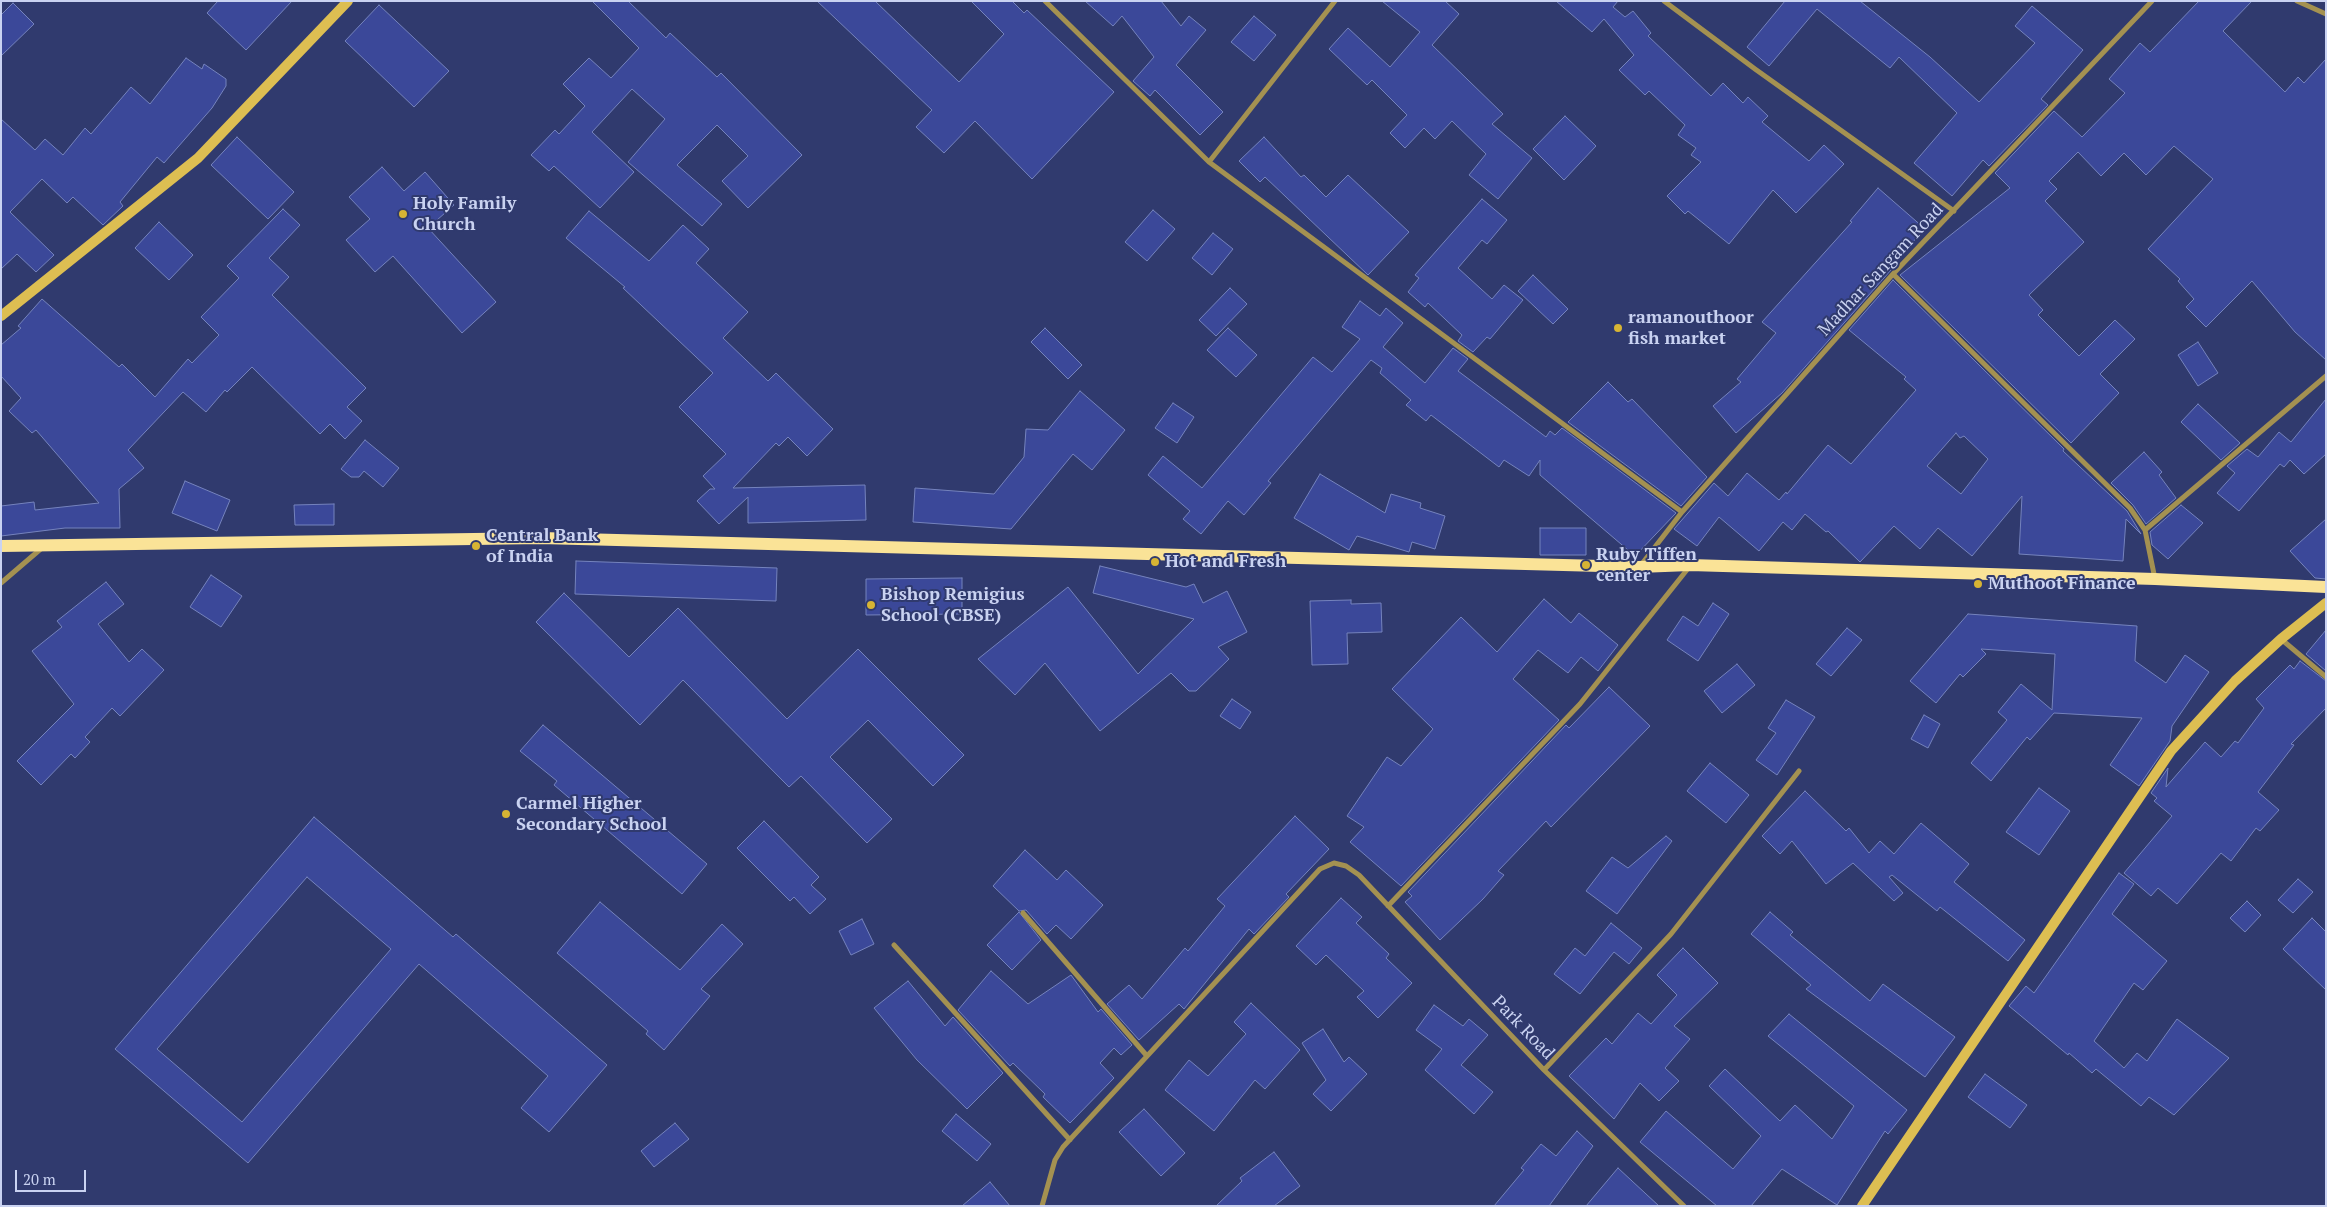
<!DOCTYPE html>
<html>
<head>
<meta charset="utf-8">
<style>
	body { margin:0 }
	#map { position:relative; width:2327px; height:1207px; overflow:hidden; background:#303a6e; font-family:"PT Serif",serif }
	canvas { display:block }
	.frame { position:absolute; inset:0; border:2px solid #c9d2f1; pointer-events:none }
	.scale { position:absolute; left:15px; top:1170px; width:71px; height:22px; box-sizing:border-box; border:2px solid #c9d2f1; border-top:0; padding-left:6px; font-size:15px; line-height:18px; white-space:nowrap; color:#c9d2f1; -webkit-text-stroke:4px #303a6e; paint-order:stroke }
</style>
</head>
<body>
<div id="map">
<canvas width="2327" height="1207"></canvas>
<div class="frame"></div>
<div class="scale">20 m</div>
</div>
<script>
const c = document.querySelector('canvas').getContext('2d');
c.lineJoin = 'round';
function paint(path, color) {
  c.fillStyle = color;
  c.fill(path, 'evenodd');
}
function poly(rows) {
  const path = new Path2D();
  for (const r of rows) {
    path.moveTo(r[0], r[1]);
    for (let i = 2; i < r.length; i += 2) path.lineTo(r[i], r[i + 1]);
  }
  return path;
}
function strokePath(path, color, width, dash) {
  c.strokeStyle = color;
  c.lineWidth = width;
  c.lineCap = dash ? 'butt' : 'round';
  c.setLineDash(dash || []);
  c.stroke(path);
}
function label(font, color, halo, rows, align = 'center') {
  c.font = font + ' "PT Serif",serif';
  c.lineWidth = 4;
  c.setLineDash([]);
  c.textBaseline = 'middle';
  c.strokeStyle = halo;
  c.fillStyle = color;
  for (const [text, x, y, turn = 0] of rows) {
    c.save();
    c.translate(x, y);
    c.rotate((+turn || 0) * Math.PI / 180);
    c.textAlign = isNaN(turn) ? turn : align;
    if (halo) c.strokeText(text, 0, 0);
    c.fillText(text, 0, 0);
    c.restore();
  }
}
const building = poly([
	[218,1,292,1,246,50,207,13,218,1],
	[592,1,628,1,666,38,670,33,717,77,721,73,802,155,748,208,722,181,748,156,717,125,677,165,722,204,702,226,628,162,665,119,632,89,592,132,634,172,600,208,554,166,549,171,531,155,555,130,559,134,585,106,563,84,589,58,611,78,639,48,592,1],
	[817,1,875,1,959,82,1004,34,971,1,1012,1,1024,13,1027,10,1114,92,1032,179,975,121,944,153,916,127,932,110,817,1],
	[1085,1,1161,1,1181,26,1189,16,1206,30,1176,65,1223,112,1200,135,1155,90,1150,96,1133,81,1154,57,1122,16,1113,26,1085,1],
	[1382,1,1445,1,1459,14,1432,45,1503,114,1492,124,1532,158,1498,199,1469,175,1486,154,1452,121,1435,139,1424,128,1405,148,1390,133,1407,115,1372,80,1367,85,1329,49,1348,28,1390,67,1420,32,1382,1],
	[1556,1,1618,1,1613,7,1625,17,1633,11,1651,33,1648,36,1711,96,1723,83,1743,103,1748,97,1768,116,1762,122,1809,161,1824,145,1844,164,1796,213,1773,190,1729,244,1688,211,1685,214,1667,196,1701,162,1691,155,1696,148,1678,135,1685,125,1649,91,1645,95,1619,70,1634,55,1604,19,1592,32,1556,1],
	[1785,1,1860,1,1930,57,1979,102,2035,43,2015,26,2032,6,2083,50,2041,99,2048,105,1989,166,1983,160,1952,196,1914,163,1957,113,1899,57,1890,68,1817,9,1769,66,1747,47,1785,1],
	[2199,1,2252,1,2223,31,2285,92,2298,77,2304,83,2326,59,2326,360,2295,332,2252,281,2206,327,2186,307,2194,299,2178,281,2180,279,2148,249,2213,179,2174,146,2146,175,2124,153,2101,176,2078,152,2049,181,2057,189,2045,201,2084,242,2029,295,2043,310,2038,315,2079,356,2115,320,2135,339,2100,374,2119,393,2071,443,1900,275,2010,188,1995,173,2054,111,2082,137,2125,93,2109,79,2140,43,2150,52,2199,1],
	[13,3,34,24,1,56,1,15,13,3],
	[379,5,449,71,414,107,345,41,379,5],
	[1254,16,1276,35,1254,61,1231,42,1254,16],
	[186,58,202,69,204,64,226,79,226,86,212,108,164,163,157,157,120,202,123,206,103,225,73,197,67,203,42,179,10,212,54,255,36,272,17,254,1,269,1,119,35,150,45,139,63,155,85,128,91,134,131,87,150,104,186,58],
	[1565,116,1596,146,1564,180,1533,149,1565,116],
	[237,137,294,192,268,219,211,165,237,137],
	[1264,137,1301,177,1304,175,1326,197,1348,175,1409,232,1368,275,1265,177,1260,182,1239,161,1264,137],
	[382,167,404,191,425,172,454,205,428,228,496,302,462,333,393,256,375,272,346,240,370,219,349,197,382,167],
	[1878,188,1924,228,1891,270,1782,393,1736,433,1713,406,1741,382,1737,379,1776,333,1762,322,1852,222,1850,221,1878,188],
	[1482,199,1507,220,1487,244,1482,240,1458,268,1492,299,1504,285,1523,300,1490,339,1487,337,1473,352,1458,341,1462,335,1428,303,1425,307,1408,292,1419,278,1415,275,1482,199],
	[283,209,300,225,269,258,289,277,272,295,366,388,347,407,362,421,345,439,330,424,320,434,252,367,227,392,225,390,206,412,183,392,128,450,144,468,119,489,120,528,65,528,1,536,1,506,34,502,35,510,99,503,36,430,32,433,9,411,21,398,1,376,1,345,21,328,18,326,42,299,119,367,122,364,155,397,188,359,192,363,219,335,201,317,239,278,227,266,283,209],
	[1153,210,1175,229,1147,261,1125,242,1153,210],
	[589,211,649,261,683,225,709,249,696,263,748,312,723,338,768,381,776,373,833,429,807,456,788,437,779,446,776,443,733,488,865,485,866,520,748,523,748,497,719,524,697,501,710,489,715,489,703,476,726,454,679,407,713,373,623,288,625,287,566,238,589,211],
	[159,222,193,255,169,280,135,248,159,222],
	[1213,233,1233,249,1212,275,1192,258,1213,233],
	[1533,275,1568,309,1553,324,1518,291,1533,275],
	[1893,280,2064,449,2063,451,2127,511,2141,534,2126,519,2123,561,2019,554,2022,496,1972,556,1938,528,1920,549,1894,526,1860,562,1828,531,1826,532,1805,514,1792,530,1783,522,1759,551,1719,517,1697,546,1674,529,1714,483,1728,496,1747,473,1779,500,1786,492,1787,494,1828,445,1851,464,1916,390,1904,379,1906,377,1849,330,1893,280],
	[1956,433,1960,438,1964,436,1988,459,1961,494,1927,466,1956,433],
	[1230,288,1247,304,1216,336,1199,320,1230,288],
	[1360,301,1380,316,1386,308,1403,323,1383,347,1425,383,1453,348,1468,359,1458,371,1546,437,1550,431,1555,435,1562,428,1676,513,1635,556,1540,475,1540,460,1529,476,1504,460,1499,467,1431,415,1426,421,1406,405,1411,400,1380,373,1382,368,1371,360,1268,481,1271,483,1244,515,1228,501,1201,534,1183,519,1190,511,1148,475,1163,456,1202,488,1313,357,1332,372,1360,339,1342,327,1360,301],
	[1045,328,1082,365,1068,379,1031,342,1045,328],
	[1228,328,1257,355,1236,377,1207,350,1228,328],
	[2198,342,2218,373,2198,386,2178,355,2198,342],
	[1608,382,1628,402,1632,399,1707,477,1681,506,1568,422,1608,382],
	[1080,391,1125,430,1092,470,1073,454,1011,529,913,522,915,488,994,494,1024,457,1026,429,1048,430,1080,391],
	[2326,399,2326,454,2304,474,2290,460,2284,467,2280,464,2239,511,2217,493,2235,473,2227,466,2247,449,2258,457,2279,432,2291,442,2326,399],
	[1173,403,1194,417,1177,443,1155,428,1173,403],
	[2198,404,2240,443,2221,460,2181,422,2198,404],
	[365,440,399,468,383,487,364,471,359,477,351,477,341,469,365,440],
	[2144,452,2162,472,2159,475,2176,498,2146,524,2133,505,2111,483,2144,452],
	[1320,474,1385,513,1391,494,1421,503,1420,508,1445,516,1435,549,1412,542,1409,552,1357,536,1349,550,1294,518,1320,474],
	[185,481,230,500,217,531,172,513,185,481],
	[334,504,334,525,295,525,294,505,334,504],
	[2181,505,2203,523,2168,559,2152,545,2150,532,2181,505],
	[2326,519,2326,579,2315,578,2290,551,2326,519],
	[1540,528,1586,528,1586,555,1540,555,1540,528],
	[576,561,777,568,776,601,575,594,576,561],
	[1100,566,1186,587,1194,584,1203,603,1227,591,1247,632,1218,647,1229,659,1196,691,1189,691,1171,673,1100,731,1045,663,1015,695,978,659,1068,587,1138,674,1194,619,1093,593,1100,566],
	[211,575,242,596,221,627,190,607,211,575],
	[962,578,962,614,866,615,866,579,962,578],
	[106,582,124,604,98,624,129,662,142,649,164,670,120,716,112,708,85,737,90,742,75,758,71,754,41,785,17,761,74,704,32,651,62,627,57,621,106,582],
	[564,593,629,657,678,608,787,719,858,649,964,755,933,786,868,720,830,757,892,819,867,843,801,776,789,787,683,680,640,725,536,622,564,593],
	[1544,599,1571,623,1579,613,1618,645,1598,671,1581,657,1568,673,1538,650,1513,679,1559,720,1401,886,1350,842,1364,827,1347,816,1387,757,1401,766,1433,729,1392,689,1461,617,1497,652,1544,599],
	[1351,600,1351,604,1381,603,1382,632,1347,633,1348,664,1312,665,1310,601,1351,600],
	[1713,603,1729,614,1698,661,1667,640,1683,616,1698,626,1713,603],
	[1968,614,2137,626,2135,661,2166,683,2185,655,2209,672,2172,726,2170,741,2139,786,2110,765,2142,718,2054,713,2030,740,2027,737,1991,781,1971,763,2007,720,1998,712,2021,684,2052,710,2055,654,1981,649,1986,654,1963,677,1960,674,1936,703,1910,681,1968,614],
	[1847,628,1862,640,1831,676,1816,664,1847,628],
	[2326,630,2326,671,2306,654,2326,630],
	[2300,661,2326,681,2326,708,2291,744,2294,745,2258,792,2279,810,2260,831,2256,828,2231,861,2221,853,2177,904,2158,888,2151,896,2124,873,2172,816,2154,801,2157,798,2151,793,2168,768,2166,787,2205,742,2221,757,2235,741,2238,743,2264,708,2256,699,2290,665,2294,669,2300,661],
	[1737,664,1755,685,1722,713,1704,691,1737,664],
	[1609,687,1650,726,1551,827,1546,821,1498,871,1504,875,1483,899,1440,940,1405,902,1412,896,1408,892,1566,725,1569,728,1609,687],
	[1232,699,1251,712,1240,729,1220,716,1232,699],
	[1786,700,1815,717,1777,775,1756,760,1776,733,1768,728,1786,700],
	[1924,715,1940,724,1928,748,1911,739,1924,715],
	[543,725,707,864,682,894,554,785,557,781,520,751,543,725],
	[1710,763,1749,795,1726,823,1687,791,1710,763],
	[2039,788,2070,811,2039,855,2006,832,2039,788],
	[1805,791,1846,831,1849,828,1869,853,1880,841,1894,854,1921,823,1969,864,1954,882,2025,940,2008,961,1940,907,1937,911,1892,875,1889,877,1903,893,1894,901,1853,863,1826,884,1792,841,1780,854,1762,836,1805,791],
	[1295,816,1329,849,1286,894,1289,897,1254,934,1249,929,1184,1009,1179,1004,1139,1040,1107,1004,1129,985,1142,999,1185,948,1188,951,1225,906,1217,899,1295,816],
	[314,817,453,937,456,934,607,1065,549,1132,521,1108,548,1076,419,964,248,1163,115,1049,314,817],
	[307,877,391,949,242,1122,157,1049,307,877],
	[764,821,819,877,811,885,826,899,810,914,794,897,790,901,737,848,764,821],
	[1666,836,1672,841,1617,914,1586,891,1612,857,1628,868,1666,836],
	[1025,850,1057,880,1066,870,1103,905,1071,939,1056,925,1047,934,1026,910,1019,911,993,886,1025,850],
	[2119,873,2134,884,2112,914,2167,961,2143,990,2134,983,2094,1041,2124,1068,2137,1053,2147,1061,2177,1019,2229,1058,2174,1115,2149,1097,2141,1106,2096,1069,2092,1073,2069,1053,2068,1055,2009,1006,2026,986,2034,993,2119,873],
	[2298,879,2313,892,2293,913,2278,900,2298,879],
	[1341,898,1362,917,1356,923,1389,954,1386,958,1412,983,1378,1018,1357,997,1364,991,1326,955,1316,965,1296,946,1341,898],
	[2247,901,2261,915,2245,932,2230,918,2247,901],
	[600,902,680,970,722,924,743,944,701,989,710,996,664,1050,646,1034,648,1031,557,953,600,902],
	[1019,912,1041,940,1012,970,987,945,1019,912],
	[1770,912,1793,932,1790,935,1870,1001,1883,984,1955,1037,1925,1077,1806,989,1811,985,1751,934,1770,912],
	[2312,918,2326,932,2326,990,2283,949,2312,918],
	[862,919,874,944,851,955,839,931,862,919],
	[1611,923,1642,948,1629,964,1614,952,1580,994,1554,974,1575,948,1585,956,1611,923],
	[1683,948,1718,983,1674,1026,1690,1039,1665,1068,1679,1081,1659,1101,1640,1083,1614,1119,1569,1076,1606,1038,1612,1044,1638,1013,1651,1024,1677,995,1657,975,1683,948],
	[991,971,1028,1004,1071,975,1098,1012,1101,1009,1132,1045,1121,1055,1114,1048,1100,1063,1114,1078,1070,1123,1043,1097,1045,1094,1013,1063,1010,1066,958,1010,991,971],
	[908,981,945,1026,953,1017,1003,1073,967,1109,917,1060,874,1008,908,981],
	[1251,1003,1300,1050,1265,1089,1255,1080,1214,1131,1165,1090,1189,1060,1208,1076,1246,1034,1234,1022,1251,1003],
	[1434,1005,1463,1026,1469,1019,1488,1035,1461,1065,1493,1092,1474,1114,1425,1070,1442,1049,1416,1030,1434,1005],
	[1789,1014,1907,1110,1888,1134,1885,1131,1837,1205,1782,1169,1751,1206,1717,1206,1640,1142,1666,1111,1733,1169,1761,1136,1709,1086,1725,1069,1780,1121,1795,1105,1832,1139,1854,1106,1768,1036,1789,1014],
	[1323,1029,1344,1062,1349,1057,1367,1074,1331,1111,1313,1094,1326,1080,1302,1043,1323,1029],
	[1985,1074,2027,1105,2010,1128,1968,1097,1985,1074],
	[1144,1109,1185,1153,1161,1176,1119,1132,1144,1109],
	[956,1114,991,1144,977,1161,942,1131,956,1114],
	[675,1123,689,1139,654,1167,641,1151,675,1123],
	[1577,1131,1593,1146,1549,1206,1494,1206,1524,1170,1521,1168,1541,1144,1556,1156,1577,1131],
	[1274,1152,1300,1186,1274,1206,1216,1206,1242,1181,1240,1178,1274,1152],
	[1618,1168,1659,1206,1586,1206,1618,1168],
	[990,1182,1010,1206,962,1206,990,1182]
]);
const street = poly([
	[1045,1,1209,162,1682,512],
	[1664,1,1755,69,1954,211],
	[2297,1,2326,14],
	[1209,162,1335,1],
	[1893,274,2130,508,2145,530,2155,579],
	[2145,530,2326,376],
	[1641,565,1682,512,1893,274,2152,1],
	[1,583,43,547],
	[2281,639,2326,677],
	[1388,906,1580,704,1690,566],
	[1023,913,1147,1056],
	[894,945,1070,1140],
	[1544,1070,1671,934,1799,771],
	[1042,1206,1055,1160,1063,1147,1320,869,1334,863,1346,866,1359,875,1544,1070,1684,1206]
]);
const secondary = poly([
	[1,316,198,158,348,1],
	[1862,1206,2171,751,2235,681,2281,639,2326,603]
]);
const primary = poly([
	[1,546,541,538,1639,567,1690,565,2155,579,2326,587]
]);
const markers = [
	[403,214,5,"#d7b434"],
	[1618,328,5,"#d7b434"],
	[476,546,5,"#d7b434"],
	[1155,562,5,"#d7b434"],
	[1586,565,5,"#d7b434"],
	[1978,584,5,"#d7b434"],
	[871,605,5,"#d7b434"],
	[506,814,5,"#d7b434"]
];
const poiNames = [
	["Holy Family",413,204],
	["Church",413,225],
	["ramanouthoor",1628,318],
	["fish market",1628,339],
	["Central Bank",486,536],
	["of India",486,557],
	["Ruby Tiffen",1596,555],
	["center",1596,576],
	["Hot and Fresh",1165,562],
	["Muthoot Finance",1988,584],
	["Bishop Remigius",881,595],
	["School (CBSE)",881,616],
	["Carmel Higher",516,804],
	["Secondary School",516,825]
];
const streetNames = [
	["Madhar Sangam Road",1881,270,-47],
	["Park Road",1523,1028,46]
];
paint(building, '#3b4899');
strokePath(building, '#7583bd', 1);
strokePath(street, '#a49151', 5);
strokePath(secondary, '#ddbe52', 10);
strokePath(primary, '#fae397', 12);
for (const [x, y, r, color] of markers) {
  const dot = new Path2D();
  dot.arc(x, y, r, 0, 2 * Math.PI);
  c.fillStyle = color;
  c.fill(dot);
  strokePath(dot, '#303a6e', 2);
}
label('bold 18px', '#c9d2f1', '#303a6e', poiNames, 'left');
label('18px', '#c9d2f1', '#303a6e', streetNames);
</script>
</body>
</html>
